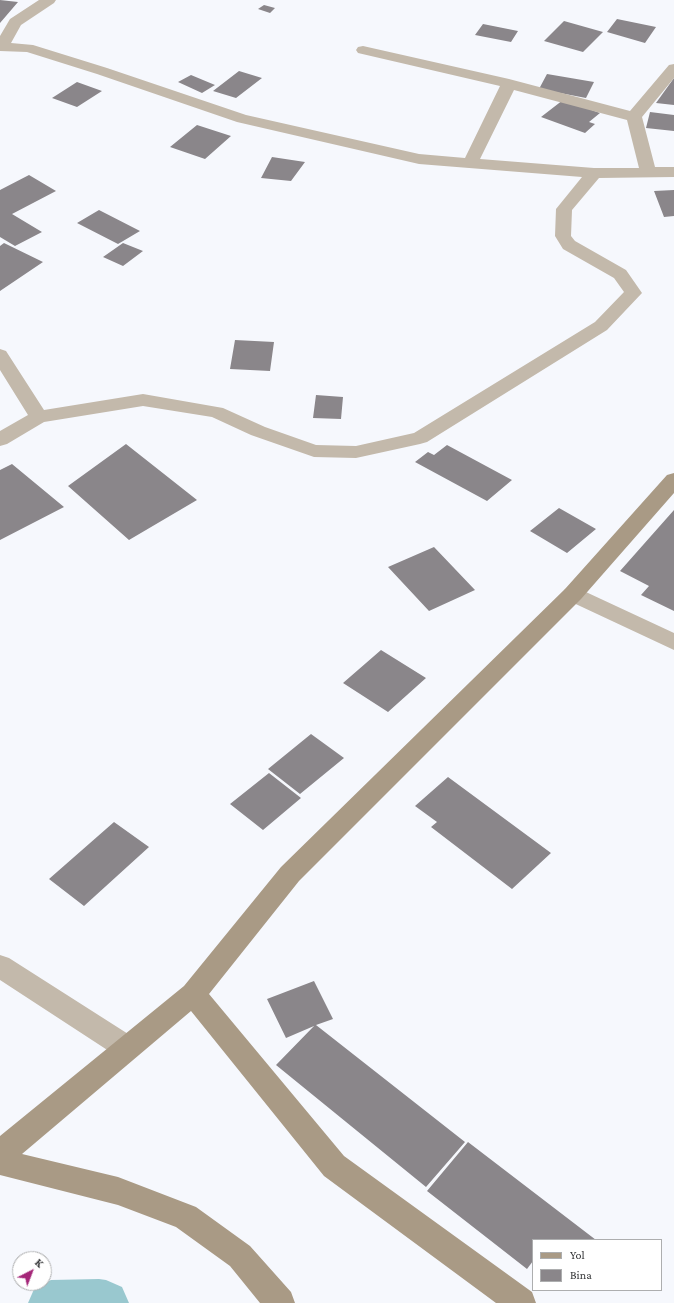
<!DOCTYPE html>
<html>
<head>
<meta charset="utf-8">
<style>
	body { margin:0 }
	#map { position:relative; width:674px; height:1303px; overflow:hidden; background:#f6f8fd; font-family:"Crimson Pro",serif }
	canvas { display:block }
	.legend { position:absolute; left:532px; top:1239px; width:130px; height:52px; box-sizing:border-box; background:#fff; border:1px solid #adaeaf; margin:0; padding:5px 7px; list-style:none; font-size:12px; color:#333436 }
	.legend li { display:flex; align-items:center; gap:8px; height:20px }
	.legend b { width:20px; border:1px solid #adaeaf }
	.north { position:absolute; left:12px; top:1251px; width:40px; height:40px; box-sizing:border-box; background:#fff; border:1px solid #adaeaf; border-radius:50%; rotate:42deg; font-size:11px; font-weight:700; line-height:16px; text-align:center; color:#333436 }
	.north::after { content:''; display:block; margin:auto; width:14px; height:18px; background:#a42678; clip-path:polygon(50% 0,100% 100%,50% 72%,0 100%) }
</style>
</head>
<body>
<div id="map">
<canvas width="674" height="1303"></canvas>
<ul class="legend">
<li><b style="height:5px;background:#a99a85"></b>Yol</li>
<li><b style="height:11px;background:#8a868a"></b>Bina</li>
</ul>
<div class="north">K</div>
</div>
<script>
const c = document.querySelector('canvas').getContext('2d');
c.lineJoin = 'round';
function poly(rows) {
  const path = new Path2D();
  for (const r of rows) {
    path.moveTo(r[0], r[1]);
    for (let i = 2; i < r.length; i += 2) path.lineTo(r[i], r[i + 1]);
  }
  return path;
}
function paint(path, color) {
  c.fillStyle = color;
  c.fill(path, 'evenodd');
}
const canal = poly([
	[99,1279,106,1280,122,1287,129,1303,28,1303,35,1287,51,1280,99,1279]
]);
const building = poly([
	[0,0,18,2,0,23],
	[264,5,275,8,270,13,258,9],
	[617,19,656,27,645,43,607,32],
	[564,21,603,32,583,52,544,41],
	[483,24,518,31,511,42,475,35],
	[239,71,262,78,236,98,213,91],
	[547,74,594,82,586,98,539,89],
	[191,75,215,85,202,93,178,82],
	[674,78,674,105,656,103],
	[77,82,102,91,77,107,52,98],
	[563,100,600,113,589,122,595,124,585,133,541,117],
	[650,112,674,115,674,131,646,128],
	[197,125,231,136,205,159,170,147],
	[272,157,305,162,291,181,261,178],
	[29,175,56,191,12,214,42,232,15,246,0,237,0,190],
	[674,190,674,216,664,217,654,191],
	[99,210,140,231,118,244,77,223],
	[4,243,43,262,0,291,0,246],
	[123,243,143,251,123,266,103,257],
	[235,340,274,342,270,371,230,369],
	[316,395,343,397,341,419,313,418],
	[126,444,197,500,129,540,68,486],
	[447,445,512,480,487,501,415,462,428,452,434,455],
	[12,464,64,507,0,540,0,470],
	[559,508,596,529,567,553,530,531],
	[674,510,674,611,641,595,649,586,620,571],
	[434,547,475,590,429,611,388,567],
	[381,650,426,678,388,712,343,683],
	[311,734,344,758,300,794,268,769],
	[269,773,301,798,263,830,230,804],
	[448,777,551,853,512,889,431,827,437,822,415,806],
	[114,822,149,847,84,906,49,879],
	[314,981,333,1019,316,1025,465,1142,426,1187,276,1065,314,1026,286,1038,267,999],
	[468,1142,596,1240,533,1240,533,1261,527,1269,427,1191]
]);
const street = poly([
	[39,0,56,0,54,3,21,25,11,43,33,45,107,68,246,115,419,154,465,158,500,86,358,53,356,50,358,47,363,46,509,79,630,111,669,65,674,64,674,78,642,117,655,167,674,167,674,177,599,178,572,210,571,236,575,241,626,270,642,293,607,330,427,442,420,444,356,458,314,457,251,435,212,417,143,406,44,422,7,444,0,446,0,431,28,415,0,370,0,349,6,351,44,410,143,394,223,408,265,427,316,445,356,446,414,433,595,322,624,292,614,278,563,249,555,236,556,209,582,177,419,164,237,122,97,74,27,52,0,51,0,36,10,19,39,0],
	[514,90,627,120,639,168,594,168,480,159,514,90],
	[573,586,674,633,674,650,565,599,562,594,565,589,573,586],
	[0,955,9,958,136,1039,140,1048,136,1057,127,1060,118,1057,0,980,0,955]
]);
const secondary = poly([
	[674,473,674,493,581,599,299,881,209,994,344,1156,532,1292,536,1303,496,1303,324,1176,191,1011,22,1154,118,1177,196,1207,250,1246,291,1292,295,1303,260,1303,230,1266,176,1227,118,1205,0,1175,0,1136,184,986,281,867,565,589,667,475,674,473]
]);
paint(canal, '#99c8cf');
paint(building, '#8a868a');
paint(street, '#c3b9ab');
paint(secondary, '#a99a85');
</script>
</body>
</html>
